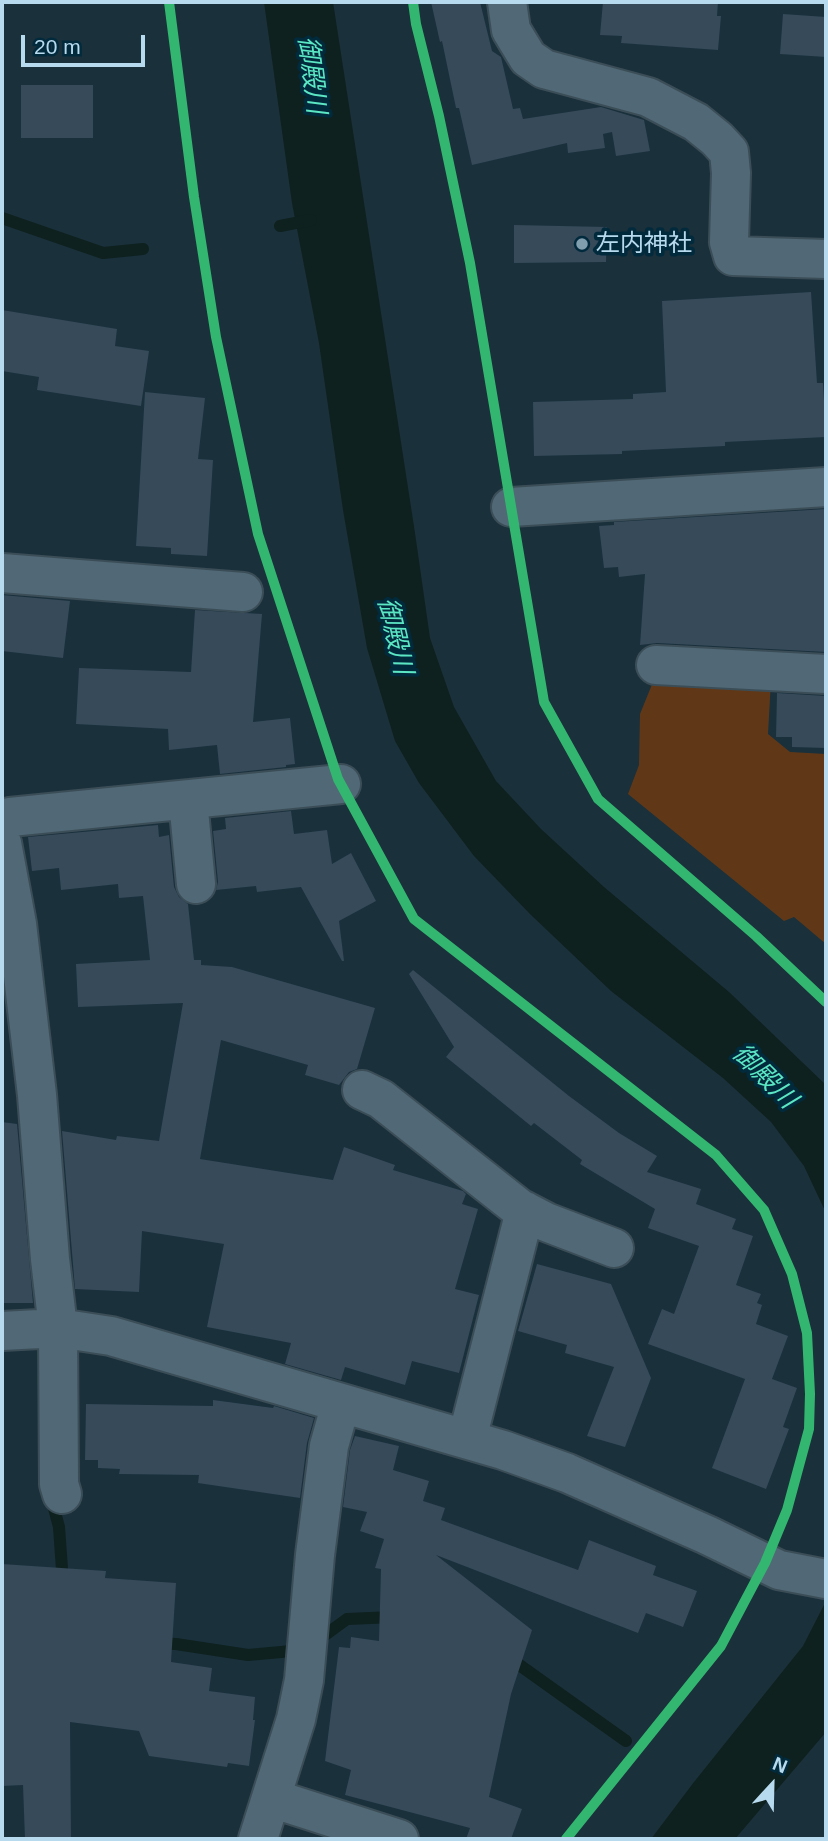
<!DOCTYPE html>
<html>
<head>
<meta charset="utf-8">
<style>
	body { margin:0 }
	#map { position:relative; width:828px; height:1841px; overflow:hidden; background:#1a303b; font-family:Arial,sans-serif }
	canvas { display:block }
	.frame { position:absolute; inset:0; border:4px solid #b8daee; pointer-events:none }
	.north { position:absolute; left:737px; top:1750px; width:70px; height:70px; -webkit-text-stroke:5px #022a3d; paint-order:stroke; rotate:22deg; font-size:19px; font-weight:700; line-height:28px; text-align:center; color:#b8daee }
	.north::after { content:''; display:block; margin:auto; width:24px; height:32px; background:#b8daee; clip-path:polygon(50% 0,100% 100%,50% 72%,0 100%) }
	.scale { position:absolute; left:21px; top:35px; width:124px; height:32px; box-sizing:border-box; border:4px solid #b8daee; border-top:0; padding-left:9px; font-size:21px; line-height:24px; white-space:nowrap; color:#b8daee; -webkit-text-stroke:5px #022a3d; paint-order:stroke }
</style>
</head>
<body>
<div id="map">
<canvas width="828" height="1841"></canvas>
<div class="frame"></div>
<div class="north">N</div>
<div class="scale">20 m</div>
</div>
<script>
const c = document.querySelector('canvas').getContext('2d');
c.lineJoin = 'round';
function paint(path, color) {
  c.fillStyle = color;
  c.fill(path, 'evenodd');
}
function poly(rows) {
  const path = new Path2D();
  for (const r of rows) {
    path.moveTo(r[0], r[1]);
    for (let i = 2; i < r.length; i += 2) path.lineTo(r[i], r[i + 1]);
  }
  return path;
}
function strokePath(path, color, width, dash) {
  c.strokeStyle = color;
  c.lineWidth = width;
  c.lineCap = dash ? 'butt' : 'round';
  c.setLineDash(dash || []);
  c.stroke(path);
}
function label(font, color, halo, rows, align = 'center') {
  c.font = font + ' Arial,"Noto Sans JP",sans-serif';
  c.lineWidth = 7;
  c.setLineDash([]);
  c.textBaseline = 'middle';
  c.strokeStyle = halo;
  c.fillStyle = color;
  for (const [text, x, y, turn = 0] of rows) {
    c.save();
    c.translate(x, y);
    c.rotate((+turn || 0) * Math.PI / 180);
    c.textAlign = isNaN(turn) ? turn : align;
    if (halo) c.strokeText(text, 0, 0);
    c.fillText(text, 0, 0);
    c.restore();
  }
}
const green = poly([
	[655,677,771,680,768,734,790,752,826,754,826,944,794,917,784,921,628,794,639,765,640,714]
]);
const water = poly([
	[264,2,333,2,415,533,430,638,454,707,496,781,541,829,604,887,729,992,826,1085,826,1213,804,1166,771,1122,723,1078,611,991,530,914,474,856,419,783,395,741,367,648,343,510,319,343,292,203],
	[826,1601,826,1732,735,1839,651,1839,694,1782,803,1646]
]);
const stream = poly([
	[2,218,103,253,143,249],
	[280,226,311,220],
	[51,1497,59,1527,63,1583],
	[156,1643,176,1644,248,1655,292,1651,321,1638,347,1619,393,1617],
	[505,1658,518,1664,626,1741]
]);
const building = poly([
	[431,2,480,2,492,51,501,57,513,109,520,108,523,119,601,107,644,120,650,151,616,156,612,132,603,134,605,148,568,153,567,143,472,165,459,108,456,108,442,41,440,42],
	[603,2,718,2,717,16,721,16,718,50,621,43,622,36,600,35],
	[783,14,826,17,826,57,780,54],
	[21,85,93,85,93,138,21,138],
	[514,225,607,227,606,262,514,263],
	[811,292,817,383,823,383,826,437,725,442,725,446,622,451,622,454,534,456,533,402,633,399,633,394,666,392,662,301],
	[2,310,117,329,115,346,149,351,141,406,37,390,39,377,2,371],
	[145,392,205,398,198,459,213,460,207,556,171,554,171,548,136,546],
	[826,509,826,652,657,643,640,645,645,574,619,577,618,567,604,568,599,526,614,525,614,522],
	[2,595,70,601,63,658,2,651],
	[195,610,262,614,253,722,290,718,295,764,286,765,286,767,220,774,217,745,169,750,168,729,76,724,79,668,191,672],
	[777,693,826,696,826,748,792,747,792,737,776,737],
	[291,811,294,834,327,830,332,864,351,853,376,901,339,921,344,961,342,961,301,887,257,892,256,886,216,890,218,882,213,831,226,829,225,818],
	[158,825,159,837,169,835,174,887,179,897,188,904,194,960,201,960,201,965,232,967,375,1008,357,1069,349,1072,339,1085,305,1075,308,1065,221,1040,200,1159,333,1180,344,1147,395,1165,393,1170,463,1191,466,1194,462,1204,478,1209,455,1289,479,1295,459,1373,412,1361,405,1385,345,1367,341,1380,285,1364,291,1343,207,1327,224,1244,142,1231,139,1292,75,1289,62,1131,116,1140,117,1136,159,1141,183,1003,78,1007,76,964,150,960,143,896,119,898,118,884,61,890,59,868,32,871,28,837],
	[413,970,569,1096,619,1133,657,1156,647,1172,701,1189,696,1204,736,1219,732,1229,753,1236,736,1285,761,1294,757,1303,762,1305,756,1324,788,1336,772,1379,797,1388,783,1427,789,1429,766,1489,712,1468,745,1379,648,1344,662,1309,674,1314,699,1246,648,1228,655,1209,580,1164,582,1160,534,1123,531,1126,446,1057,454,1047,409,974],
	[2,1122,17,1124,33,1303,2,1303],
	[537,1264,611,1284,651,1378,625,1447,587,1436,614,1367,565,1353,567,1345,518,1331],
	[213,1400,273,1408,274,1406,314,1418,307,1443,300,1498,198,1483,199,1475,119,1474,120,1469,98,1468,98,1460,85,1460,86,1404,213,1406],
	[355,1436,399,1446,393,1470,429,1481,423,1501,445,1508,441,1520,578,1570,589,1540,656,1566,653,1575,697,1591,683,1627,646,1613,638,1633,436,1555,532,1630,511,1694,489,1797,522,1809,511,1839,466,1839,470,1828,345,1795,351,1770,325,1761,339,1647,350,1648,351,1637,379,1641,381,1569,375,1568,384,1539,360,1531,367,1512,343,1507,350,1450],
	[2,1564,106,1571,105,1578,176,1583,171,1662,212,1668,209,1691,255,1697,253,1720,255,1720,249,1766,228,1763,227,1767,149,1756,139,1731,70,1722,71,1839,25,1839,23,1785,2,1786]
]);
const minor = poly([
	[507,2,511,30,528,58,544,69,648,97,696,122,717,139,729,152,731,173,729,242,733,256,826,259],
	[511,507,826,487],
	[2,573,243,592],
	[656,665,826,674],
	[188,800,196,884],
	[2,819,10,817,341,784],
	[2,843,17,924,37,1095,50,1259,58,1328,111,1336,503,1450,567,1473,707,1535,779,1570,826,1579],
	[362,1090,381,1099,519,1208,546,1222,614,1248],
	[2,1331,58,1328,59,1484,62,1494],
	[467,1439,525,1211],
	[271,1798,399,1839],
	[258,1839,296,1719,304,1680,315,1555,329,1446,341,1403]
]);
const cycleway = poly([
	[169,2,194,197,216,337,258,534,338,779,414,919,716,1155,764,1210,792,1274,807,1333,810,1394,809,1429,787,1510,765,1563,721,1646,566,1839],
	[413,2,416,24,439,116,470,263,544,702,598,799,756,936,826,1002]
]);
const markers = [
	[582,244,7,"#819eaf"]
];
const poiNames = [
	["左内神社",596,244]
];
const waterNames = [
	["御殿川",311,75,83],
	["御殿川",394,636,77],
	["御殿川",764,1077,45]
];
paint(green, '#603818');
paint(water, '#0e211e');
strokePath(stream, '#0e211e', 12);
paint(building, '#364a5a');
strokePath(minor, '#3b4e58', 42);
strokePath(minor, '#516976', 38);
strokePath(cycleway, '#33b770', 10);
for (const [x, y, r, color] of markers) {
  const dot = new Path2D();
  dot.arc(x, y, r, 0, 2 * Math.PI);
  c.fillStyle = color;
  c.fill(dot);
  strokePath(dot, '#022a3d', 2.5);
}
label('24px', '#b8daee', '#022a3d', poiNames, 'left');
label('italic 26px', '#5ce7c4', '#022a3d', waterNames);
</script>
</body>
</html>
